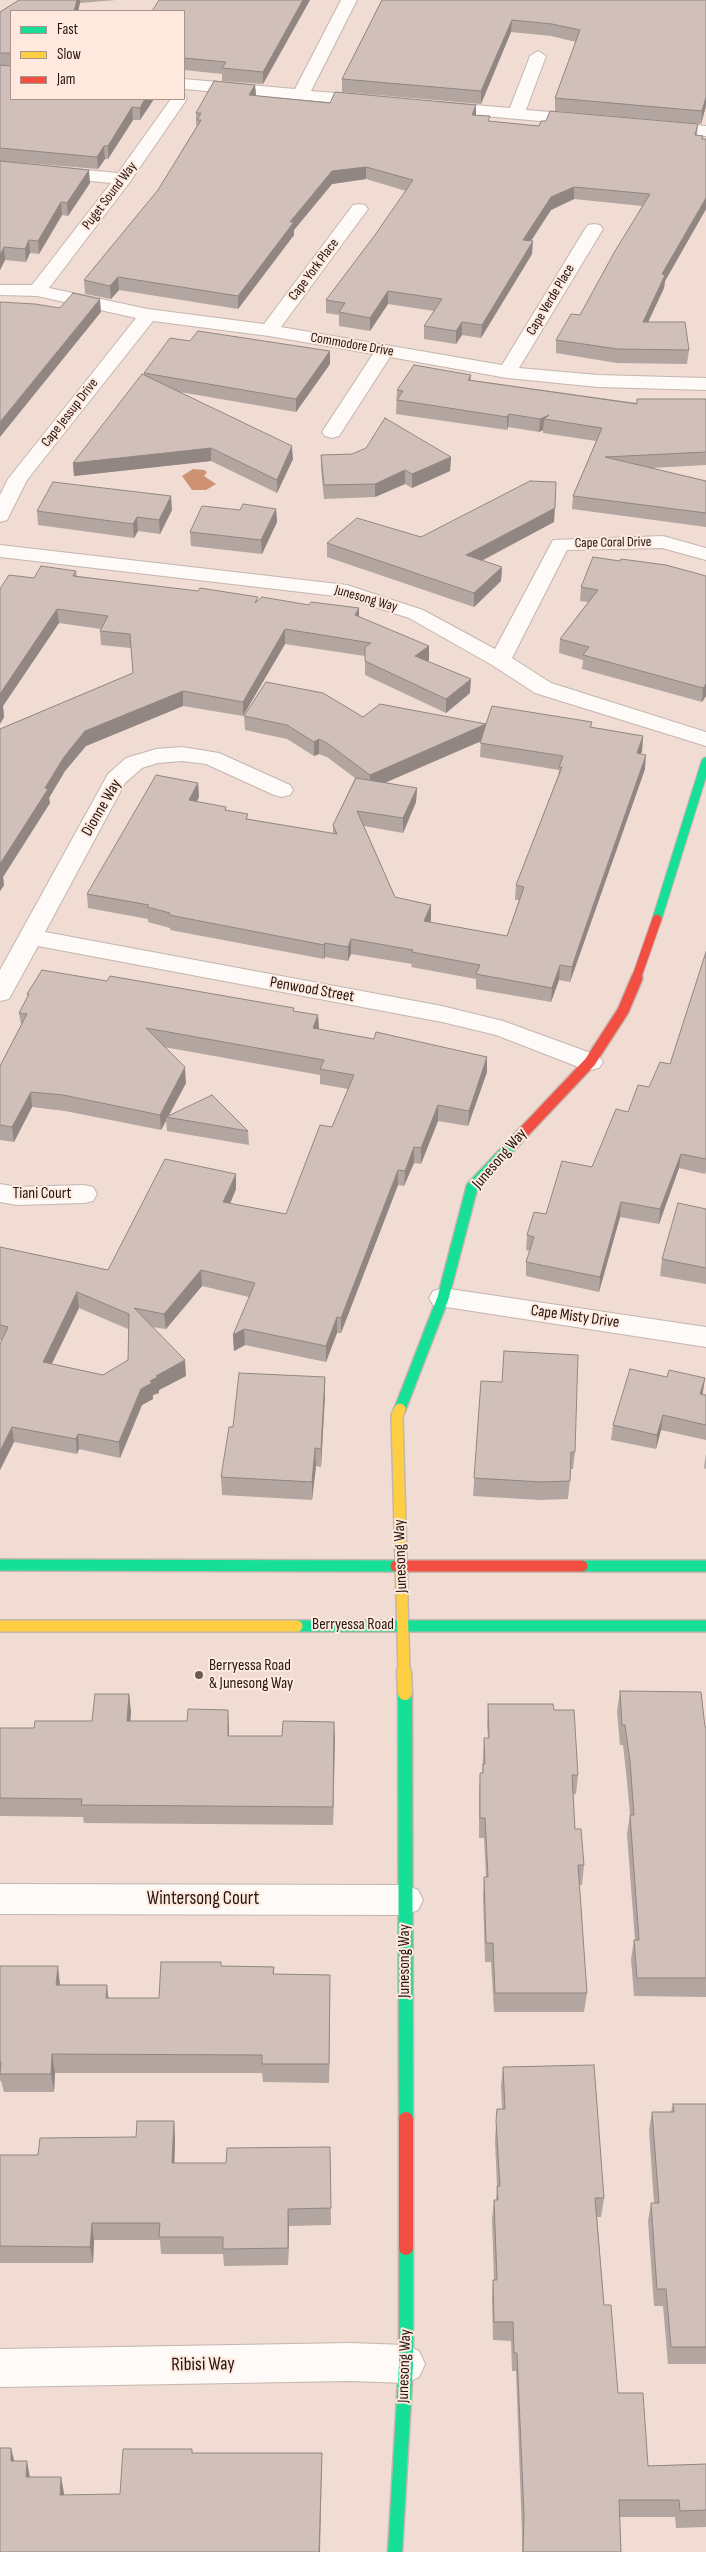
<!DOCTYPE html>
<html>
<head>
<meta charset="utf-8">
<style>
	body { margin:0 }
	#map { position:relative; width:706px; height:2552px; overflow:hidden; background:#f0dcd3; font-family:"Sofia Sans Condensed",sans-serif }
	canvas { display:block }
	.legend { position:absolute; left:10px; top:10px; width:175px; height:90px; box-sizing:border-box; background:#ffe9de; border:1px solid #a7958c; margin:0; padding:6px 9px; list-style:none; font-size:15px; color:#221610 }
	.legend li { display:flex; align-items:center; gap:10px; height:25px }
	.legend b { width:25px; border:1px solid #a7958c }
</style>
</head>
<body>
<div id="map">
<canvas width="706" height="2552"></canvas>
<ul class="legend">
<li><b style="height:6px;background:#16e098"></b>Fast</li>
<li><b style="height:6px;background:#ffcf43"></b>Slow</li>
<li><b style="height:6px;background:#f24e42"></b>Jam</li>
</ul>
</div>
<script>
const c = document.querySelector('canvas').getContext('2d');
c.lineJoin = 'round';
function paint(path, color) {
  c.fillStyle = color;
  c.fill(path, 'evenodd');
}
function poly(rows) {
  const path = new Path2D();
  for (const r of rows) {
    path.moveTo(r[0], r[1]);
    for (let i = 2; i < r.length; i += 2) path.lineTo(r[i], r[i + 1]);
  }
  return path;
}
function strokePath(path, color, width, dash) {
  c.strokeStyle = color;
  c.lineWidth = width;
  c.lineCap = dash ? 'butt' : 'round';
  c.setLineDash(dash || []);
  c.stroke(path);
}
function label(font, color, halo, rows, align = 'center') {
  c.font = font + ' "Sofia Sans Condensed",sans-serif';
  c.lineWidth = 4;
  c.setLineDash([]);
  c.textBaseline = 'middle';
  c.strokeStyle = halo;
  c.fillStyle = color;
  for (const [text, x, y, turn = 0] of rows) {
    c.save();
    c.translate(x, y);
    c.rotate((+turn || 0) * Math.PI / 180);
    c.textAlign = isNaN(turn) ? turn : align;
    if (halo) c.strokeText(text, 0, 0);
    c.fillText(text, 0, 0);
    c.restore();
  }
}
const water = poly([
	[193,469,204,470,207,472,204,476,216,484,206,490,192,490,182,476]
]);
const street = poly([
	[341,0,357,0,311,91,371,96,379,101,377,104,371,106,184,89,184,79,295,89,341,0],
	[538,51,546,56,526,110,585,115,593,120,591,123,585,125,439,112,431,107,439,102,510,108,530,56,538,51],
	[184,95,187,99,129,183,49,288,148,309,264,324,353,205,359,204,365,205,368,209,281,327,502,365,585,229,588,225,594,224,600,225,603,229,519,368,598,375,706,378,706,390,598,387,507,378,390,357,339,436,332,438,325,436,322,432,373,354,269,336,153,321,27,480,7,520,0,522,0,495,8,479,136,318,37,296,0,295,0,285,32,285,111,183,0,172,0,162,118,173,171,99,184,99,184,95],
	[660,122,706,126,706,136,654,131,652,127,654,123,660,122],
	[663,536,706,548,706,560,662,548,567,550,512,658,551,683,706,732,706,746,535,693,492,665,409,618,344,597,0,557,0,545,347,585,423,610,495,649,553,540,663,536],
	[182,747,219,753,290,785,293,790,290,795,282,797,274,795,206,764,182,761,158,763,142,768,125,783,45,932,442,1006,503,1021,599,1056,603,1062,599,1068,590,1070,581,1068,496,1035,442,1022,38,946,9,999,0,1001,0,970,108,774,126,758,156,749,182,747],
	[0,1184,17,1187,84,1185,93,1187,97,1194,93,1201,84,1203,17,1205,0,1202,0,1184],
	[443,1288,706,1327,706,1347,433,1305,429,1298,433,1291,443,1288],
	[0,1884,406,1885,418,1890,423,1900,418,1910,406,1915,0,1914,0,1884],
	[350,2343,406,2345,419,2351,425,2364,419,2377,406,2383,350,2381,0,2387,0,2349,350,2343]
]);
const fastFar2 = poly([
	[657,919,706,762]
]);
const fastFar1 = poly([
	[400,1409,443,1298,472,1187,521,1135],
	[0,1565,396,1566],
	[582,1566,706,1566],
	[297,1626,706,1626]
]);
const fast = poly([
	[405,1693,406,2119],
	[395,2552,406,2364,406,2248]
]);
const slowFar1 = poly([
	[400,1409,397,1416,404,1673],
	[0,1626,297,1626]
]);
const slow = poly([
	[404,1672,405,1693]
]);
const jamFar2 = poly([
	[636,979,657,919]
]);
const jamFar1 = poly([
	[521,1135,590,1062,623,1011,637,978],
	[396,1566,582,1566]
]);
const jam = poly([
	[406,2119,406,2248]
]);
const wall = poly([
	[19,0,116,0,80,3,78,11,11,11,11,99,154,99,140,120,133,120,108,159,105,159,98,169,0,161,0,65,11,66,0,65,0,12],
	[159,0,310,0,263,84,222,81,222,74,184,70,184,11],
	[382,0,706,0,706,106,701,124,555,111,555,98,576,42,551,36,511,32,481,104,342,92,342,79],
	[255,85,256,96,476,115,490,121,539,126,698,124,697,135,702,139,706,139,706,209,665,281,664,288,648,322,689,350,687,364,617,363,556,353,556,340,580,315,642,206,574,199,551,210,531,241,532,254,481,338,462,335,456,344,424,339,424,326,434,311,388,304,370,331,339,326,339,315,326,313,326,300,375,235,406,191,366,179,332,184,294,230,294,235,238,309,119,290,111,299,85,294,84,280,158,190,197,126,196,125,196,113],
	[0,161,90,183,68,216,62,215,39,254,30,253,26,262,5,260,0,270],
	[190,341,330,351,330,364,296,412,180,392,293,459,277,493,211,461,74,476,73,463,144,375,144,373],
	[471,375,471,380,637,403,637,399,706,399,706,465,651,468,706,481,706,527,572,509,573,496,596,441,543,433,543,430,539,432,508,427,507,430,396,414,397,390],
	[321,455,451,457,450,471,412,488,405,484,375,497,324,499,321,468],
	[276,509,277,522,262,554,191,546,190,532,240,510],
	[172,510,160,534,138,531,134,538,38,525,37,511],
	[554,522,482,561,502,567,501,581,474,607,327,557,327,543,421,537],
	[76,571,77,576,258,601,309,605,359,608,359,617,429,646,429,660,428,661,470,693,446,713,365,675,365,656,285,644,243,716,183,706,86,746,65,771,49,798,50,803,3,877,4,885,0,891,0,729,133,673,131,648,101,645,100,631,101,629,59,623,3,706,4,717,0,724,0,589,34,578],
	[706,576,706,696,702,702,582,669,583,660,559,653,560,639,588,602,580,601,581,587],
	[244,716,363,717,486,724,592,722,591,727,643,736,642,751,641,754,645,769,570,982,559,980,551,1002,476,989,476,979,411,967,412,964,351,954,348,961,325,957,324,959,170,930,170,928,148,922,148,919,88,908,87,894,198,783,199,797,197,802,226,807,226,810,249,819,333,834,333,825,355,778,327,757,319,754,314,756,287,739,245,730],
	[481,741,480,757,559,770,558,776,516,885,515,900,519,900,507,936,430,922,431,920,431,905,395,897,364,826,403,833,416,802,417,788,385,783],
	[706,952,706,1171,705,1174,679,1168,659,1224,620,1217,599,1292,526,1276,526,1262,530,1251,526,1250,527,1235,546,1214,592,1167,628,1112,670,1064],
	[107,981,294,1011,318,1015,319,1029,374,1039,487,1057,487,1072,468,1126,438,1121,421,1164,414,1163,404,1186,398,1185,341,1333,337,1333,326,1362,245,1345,234,1351,233,1335,249,1297,202,1286,166,1329,152,1327,186,1376,159,1390,159,1393,153,1395,153,1399,142,1405,120,1458,79,1449,77,1454,14,1442,0,1470,0,1344,2,1341,0,1340,0,1247,108,1270,236,1189,230,1204,286,1214,332,1127,348,1089,320,1084,320,1075,164,1047,186,1083,169,1115,248,1131,249,1145,167,1131,166,1121,161,1130,65,1111,32,1107,14,1142,0,1140,0,1066,21,1025,19,1013,28,997,27,994],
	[79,1308,128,1329,128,1360,103,1375,52,1364],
	[706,1209,706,1284,660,1276,662,1259],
	[325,1377,325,1395,321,1467,316,1466,312,1500,222,1495,221,1477,233,1427],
	[481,1381,575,1452,573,1469,571,1469,568,1499,540,1500,473,1496],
	[703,1392,702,1394,706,1395,706,1440,661,1430,656,1449,611,1440,613,1425],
	[706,1453,706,1469,704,1468],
	[620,1691,706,1727,706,1997,634,1996,631,1959,634,1940,635,1940,627,1834,630,1815,627,1781,623,1745,620,1745,617,1711],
	[129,1694,131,1712,130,1721,229,1728,229,1736,282,1736,334,1722,333,1825,84,1823,83,1817,0,1816,0,1728,34,1728,92,1721],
	[488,1704,554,1710,578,1775,576,1794,573,1794,575,1829,584,1865,582,1885,579,1885,587,1993,584,2012,494,2012,491,1962,485,1962,483,1896,484,1877,486,1877,484,1838,479,1838,479,1792,480,1773,482,1773,484,1738,488,1738,487,1724],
	[221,1962,221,1966,274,1967,274,1974,330,1975,329,2083,263,2082,262,2073,55,2073,54,2092,4,2092,1,2081,0,2081,0,1966,60,1985,108,1998,159,1998],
	[503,2067,604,2198,601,2217,597,2217,604,2305,618,2393,648,2466,706,2464,706,2527,676,2528,675,2517,620,2517,621,2552,522,2552,522,2532,516,2371,512,2371,511,2341,493,2340,492,2299,493,2280,494,2280,492,2219,494,2200,496,2200,497,2186,495,2141,497,2109,502,2109,501,2086],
	[673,2104,706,2104,706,2364,668,2364,663,2306,654,2306,648,2221,651,2203,654,2203,649,2130,652,2112,671,2112],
	[174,2121,175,2139,174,2163,226,2163,330,2147,331,2225,289,2226,288,2265,224,2266,223,2254,161,2254,160,2240,94,2240,93,2263,0,2263,0,2155,38,2155,136,2137]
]);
const shadedWall = poly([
	[77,0,80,0,80,3,78,11,74,11],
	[303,0,310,0,263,84,263,72],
	[512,20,511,32,481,104,481,91],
	[255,85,256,97,249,95],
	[706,97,706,106,701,124,702,111],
	[145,99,154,99,140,120,140,108],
	[476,105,476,117,472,115],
	[132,107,133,120,108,159,108,146],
	[104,146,105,159,98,169,97,157],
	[366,167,366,179,332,184,294,230,294,235,238,309,238,296,290,222,332,171],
	[89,170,90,183,68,216,67,203],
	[574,187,574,199,551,210,523,253,523,240,551,197],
	[706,198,706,209,665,281,664,288,642,335,643,322,662,274],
	[61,202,62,215,39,254,38,241],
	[29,240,30,253,26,262,25,249],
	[533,241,532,254,481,338,482,325],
	[4,247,5,260,0,270,0,255],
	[118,277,119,290,111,299,110,286],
	[388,291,388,304,370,331,370,318],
	[100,299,101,312,0,437,0,422],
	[462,322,462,335,456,344,456,331],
	[330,351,330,364,296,412,296,399],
	[509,414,508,427,507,430,507,417],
	[549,415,544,419,543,430,539,432,540,419],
	[292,446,293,459,277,493,277,480],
	[211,448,211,461,74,476,73,463],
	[451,457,450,471,412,488,412,474],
	[405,470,405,484,375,497,375,484],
	[171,496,172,510,160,534,159,520],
	[555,508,554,522,465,569,466,555],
	[276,509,277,522,262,554,261,540],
	[137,517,138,531,134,538,133,524],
	[502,567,501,581,474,607,474,593],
	[359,608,359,622,355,615],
	[57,609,59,623,3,706,4,717,0,724,0,694],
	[285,629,285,644,243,716,243,702],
	[429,646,429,660,415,670,415,656],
	[471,679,470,693,446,713,446,699],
	[706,684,706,696,702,702,703,688],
	[183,691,183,706,86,746,65,771,49,798,50,803,3,877,4,885,0,891,0,864,64,757,85,731],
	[486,724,486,739,370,789,370,775],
	[643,736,642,751,635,767,637,753],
	[319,739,319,754,314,756,314,742],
	[646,755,645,769,570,982,572,967],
	[198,783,199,797,190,815,189,800],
	[417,788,416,802,403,833,403,818],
	[431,905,431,920,424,935,424,921],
	[351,939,351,954,348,961,348,947],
	[325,943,325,957,324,959,324,945],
	[560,965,559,980,551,1002,552,988],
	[318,1015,319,1031,313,1028],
	[487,1057,487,1072,468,1126,469,1111],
	[185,1067,186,1083,168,1117,166,1117,166,1121,161,1130,160,1115],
	[31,1092,32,1107,14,1142,12,1127],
	[438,1105,438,1121,421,1164,421,1148],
	[414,1147,414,1163,404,1186,405,1171],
	[681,1154,679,1168,659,1224,660,1209],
	[398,1170,398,1185,341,1333,341,1318],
	[236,1174,236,1189,224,1218,223,1202],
	[621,1202,620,1217,599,1292,600,1277],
	[201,1270,202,1286,166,1329,164,1314],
	[77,1292,79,1308,45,1377,43,1362],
	[337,1317,337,1333,326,1362,326,1346],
	[244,1329,245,1345,234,1351,233,1335],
	[185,1360,186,1376,159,1390,159,1393,153,1395,153,1399,142,1405,120,1458,119,1442,141,1389,156,1376],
	[325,1377,325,1395,321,1467,321,1449],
	[705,1378,703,1392,698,1409,700,1394],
	[663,1415,661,1430,656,1449,657,1435],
	[12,1427,14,1442,0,1470,0,1451],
	[78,1434,79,1449,77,1454,76,1439],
	[315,1448,316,1466,312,1500,312,1482],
	[129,1694,131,1712,129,1739,127,1721],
	[228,1710,229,1728,229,1754,228,1736],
	[334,1722,335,1740,333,1825,333,1807],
	[58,1966,60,1985,56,1985],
	[330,1975,330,1994,329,2083,329,2064],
	[107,1985,109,2004,106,1998],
	[52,2054,55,2073,54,2092,51,2074],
	[174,2121,175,2139,174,2180,172,2163],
	[288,2209,289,2226,288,2265],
	[92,2223,94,2240,93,2263,90,2247],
	[11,2448,15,2464,11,2461],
	[322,2453,320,2552,319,2552],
	[27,2461,30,2478,26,2477],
	[61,2477,64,2493,63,2511,60,2495]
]);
const building = poly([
	[19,0,77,0,74,11,11,11,11,53,0,53,0,12,19,0],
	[159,0,303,0,263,72,222,68,226,62,184,58,184,11,152,11,159,0],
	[382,0,706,0,706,97,702,111,555,98,580,30,552,24,512,20,481,91,342,79,382,0],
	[11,60,11,99,145,99,140,108,132,107,108,146,104,146,97,157,0,148,0,65,11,66,11,60],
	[214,81,255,85,249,95,330,103,335,92,476,105,472,115,490,116,488,121,539,126,541,121,546,121,550,111,698,124,695,135,703,136,702,139,706,139,706,198,662,274,665,275,643,322,685,322,689,350,618,349,556,340,571,314,580,315,615,251,650,194,574,187,551,197,523,240,533,241,482,325,462,322,456,331,424,326,442,299,388,291,370,318,339,312,345,303,326,300,375,235,413,180,366,167,332,171,290,222,294,222,238,296,118,277,110,286,84,280,158,190,201,120,197,120,201,113,196,113,214,81],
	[0,161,89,170,67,203,61,202,38,241,29,240,25,249,4,247,0,255,0,161],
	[73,293,100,299,0,422,0,302,35,304,60,308,73,293],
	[198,331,330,351,296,399,144,373,170,338,190,341,198,331],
	[414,365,471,375,468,380,637,404,637,399,706,399,706,452,605,457,706,481,706,513,573,496,602,428,544,419,549,415,540,419,509,414,507,417,397,400,403,391,397,390,414,365],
	[142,374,292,446,277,480,211,448,73,463,142,374],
	[385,418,451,457,412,474,405,470,375,484,324,485,321,455,352,454,366,448,385,418],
	[530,481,556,482,555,508,466,555,502,567,474,593,327,543,357,518,421,537,530,481],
	[53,482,171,496,159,520,137,517,133,524,37,511,53,482],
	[243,504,276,509,261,540,190,532,202,506,240,510,243,504],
	[593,557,620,561,621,559,666,565,706,576,706,684,703,688,583,655,589,647,560,639,598,590,581,587,593,557],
	[41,566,76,571,73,576,198,591,200,588,258,597,255,603,262,597,309,605,311,602,359,608,355,615,429,646,415,656,471,679,446,699,365,661,365,647,371,643,285,629,243,702,183,691,85,731,64,757,45,788,48,789,0,864,0,729,133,673,130,634,100,631,108,616,57,609,0,694,0,589,9,575,34,578,41,566],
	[266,682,323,693,363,717,380,704,486,724,492,706,592,722,590,727,643,736,637,753,646,755,580,943,572,967,560,965,552,988,476,974,480,965,412,952,413,950,351,939,348,947,325,943,324,945,169,915,170,913,147,907,149,905,87,894,156,775,198,783,189,800,226,807,225,810,248,814,246,819,337,834,333,825,356,778,417,788,403,818,357,811,395,897,431,905,424,921,507,936,524,887,516,885,562,767,559,767,563,756,480,743,486,724,370,775,327,743,319,739,314,742,287,725,244,716,266,682],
	[706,952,706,1159,681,1154,660,1209,621,1202,600,1277,526,1262,534,1237,527,1235,534,1212,546,1214,562,1161,592,1167,616,1109,628,1112,638,1085,649,1087,660,1062,670,1064,706,952],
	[42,970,107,981,110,976,294,1008,293,1011,318,1015,313,1028,374,1039,376,1032,487,1057,469,1111,438,1105,421,1148,414,1147,405,1171,398,1170,341,1318,337,1317,326,1346,244,1329,233,1335,255,1283,201,1270,164,1314,134,1308,185,1360,156,1376,158,1377,150,1381,152,1383,141,1389,119,1442,78,1434,76,1439,12,1427,0,1451,0,1344,8,1327,0,1325,0,1247,108,1270,165,1159,236,1174,223,1202,286,1214,320,1125,332,1127,354,1075,320,1069,324,1060,146,1028,185,1067,160,1115,63,1095,31,1092,12,1127,0,1125,0,1066,27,1014,19,1013,29,994,27,994,42,970],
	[77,1292,129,1314,128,1360,103,1375,43,1362,77,1292],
	[212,1095,248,1131,166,1117,212,1095],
	[678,1203,706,1209,706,1268,662,1259,678,1203],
	[504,1351,578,1355,575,1452,571,1452,570,1481,542,1482,474,1478,481,1381,502,1382,504,1351],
	[630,1369,667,1377,669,1370,705,1378,700,1394,706,1395,706,1425,663,1415,657,1435,613,1425,630,1369],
	[239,1373,325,1377,321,1449,315,1448,312,1482,221,1477,229,1427,233,1427,239,1373],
	[620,1691,701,1692,705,1727,706,1727,706,1978,637,1978,634,1940,639,1940,630,1815,634,1815,630,1761,625,1725,622,1725,620,1691],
	[95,1694,129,1694,127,1721,187,1721,188,1709,228,1710,228,1736,282,1736,283,1721,334,1722,333,1807,81,1805,82,1799,0,1798,0,1728,34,1728,35,1721,92,1721,95,1694],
	[488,1704,553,1704,554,1710,574,1710,578,1775,572,1775,575,1829,581,1829,584,1865,578,1865,587,1993,495,1993,493,1943,486,1943,484,1877,488,1877,485,1818,480,1818,480,1773,483,1773,483,1764,485,1764,484,1738,489,1738,488,1704],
	[161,1962,221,1962,221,1966,274,1967,273,1974,330,1975,329,2064,262,2064,262,2055,52,2054,51,2074,0,2074,1,2062,0,2062,0,1966,58,1966,56,1985,107,1985,106,1998,159,1998,161,1962],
	[594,2065,604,2198,595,2198,604,2305,611,2305,618,2393,643,2393,648,2466,706,2464,706,2510,680,2511,679,2500,619,2500,621,2552,523,2552,524,2515,517,2353,514,2353,513,2322,494,2322,493,2280,497,2280,494,2200,498,2200,497,2186,500,2186,496,2121,497,2109,505,2109,503,2067,594,2065],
	[673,2104,706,2104,706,2347,671,2347,666,2289,657,2289,651,2203,659,2203,652,2112,674,2112,673,2104],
	[137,2121,174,2121,172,2163,226,2163,227,2148,330,2147,331,2208,288,2209,288,2248,223,2249,223,2237,159,2237,160,2223,92,2223,90,2247,0,2246,0,2155,38,2155,40,2138,136,2137,137,2121],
	[0,2448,11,2448,11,2461,27,2461,26,2477,61,2477,60,2495,120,2494,123,2449,192,2449,192,2453,322,2453,319,2552,0,2552,0,2448]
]);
const markers = [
	[199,1675,5,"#6a5b54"]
];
const farStreetnames = [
	["Puget Sound Way",110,196,-53],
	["Cape York Place",314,270,-53],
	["Cape Verde Place",551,300,-59],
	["Commodore Drive",352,345,10],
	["Cape Jessup Drive",70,413,-52],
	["Cape Coral Drive",613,543,-1],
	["Junesong Way",366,599,16]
];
const streetNames = [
	["Dionne Way",102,808,-60],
	["Penwood Street",312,990,10],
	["Junesong Way",500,1159,-49],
	["Tiani Court",42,1194],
	["Cape Misty Drive",575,1317,8],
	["Junesong Way",401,1556,-92],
	["Berryessa Road",353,1625],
	["Junesong Way",405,1961,-90],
	["Junesong Way",405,2366,-88]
];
const poiNames = [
	["Berryessa Road",209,1666],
	["& Junesong Way",209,1684]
];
const nearStreetnames = [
	["Wintersong Court",203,1899],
	["Ribisi Way",203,2365,-1]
];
paint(water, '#ce9272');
strokePath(street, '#c4b5ae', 2);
strokePath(fastFar2, '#c4b5ae', 11);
strokePath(fastFar1, '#c4b5ae', 14);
strokePath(fast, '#c4b5ae', 17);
strokePath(slowFar1, '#c4b5ae', 14);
strokePath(slow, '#c4b5ae', 17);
strokePath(jamFar2, '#c4b5ae', 11);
strokePath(jamFar1, '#c4b5ae', 14);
strokePath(jam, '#c4b5ae', 17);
paint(street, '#fdfaf8');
strokePath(fastFar2, '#16e098', 9);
strokePath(fastFar1, '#16e098', 11);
strokePath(fast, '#16e098', 14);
strokePath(slowFar1, '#ffcf43', 11);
strokePath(slow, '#ffcf43', 14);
strokePath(jamFar2, '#f24e42', 9);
strokePath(jamFar1, '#f24e42', 11);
strokePath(jam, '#f24e42', 14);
paint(wall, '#b3a59f');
paint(shadedWall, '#928682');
paint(building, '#d0c0b9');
strokePath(building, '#928682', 1);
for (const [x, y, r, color] of markers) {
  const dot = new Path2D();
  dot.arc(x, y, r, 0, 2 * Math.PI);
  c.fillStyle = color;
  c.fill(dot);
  strokePath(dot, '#ffe9de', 2);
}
label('14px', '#221610', '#ffe9de', farStreetnames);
label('16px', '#221610', '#ffe9de', streetNames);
label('16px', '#221610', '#ffe9de', poiNames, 'left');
label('19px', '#221610', '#ffe9de', nearStreetnames);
</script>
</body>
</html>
